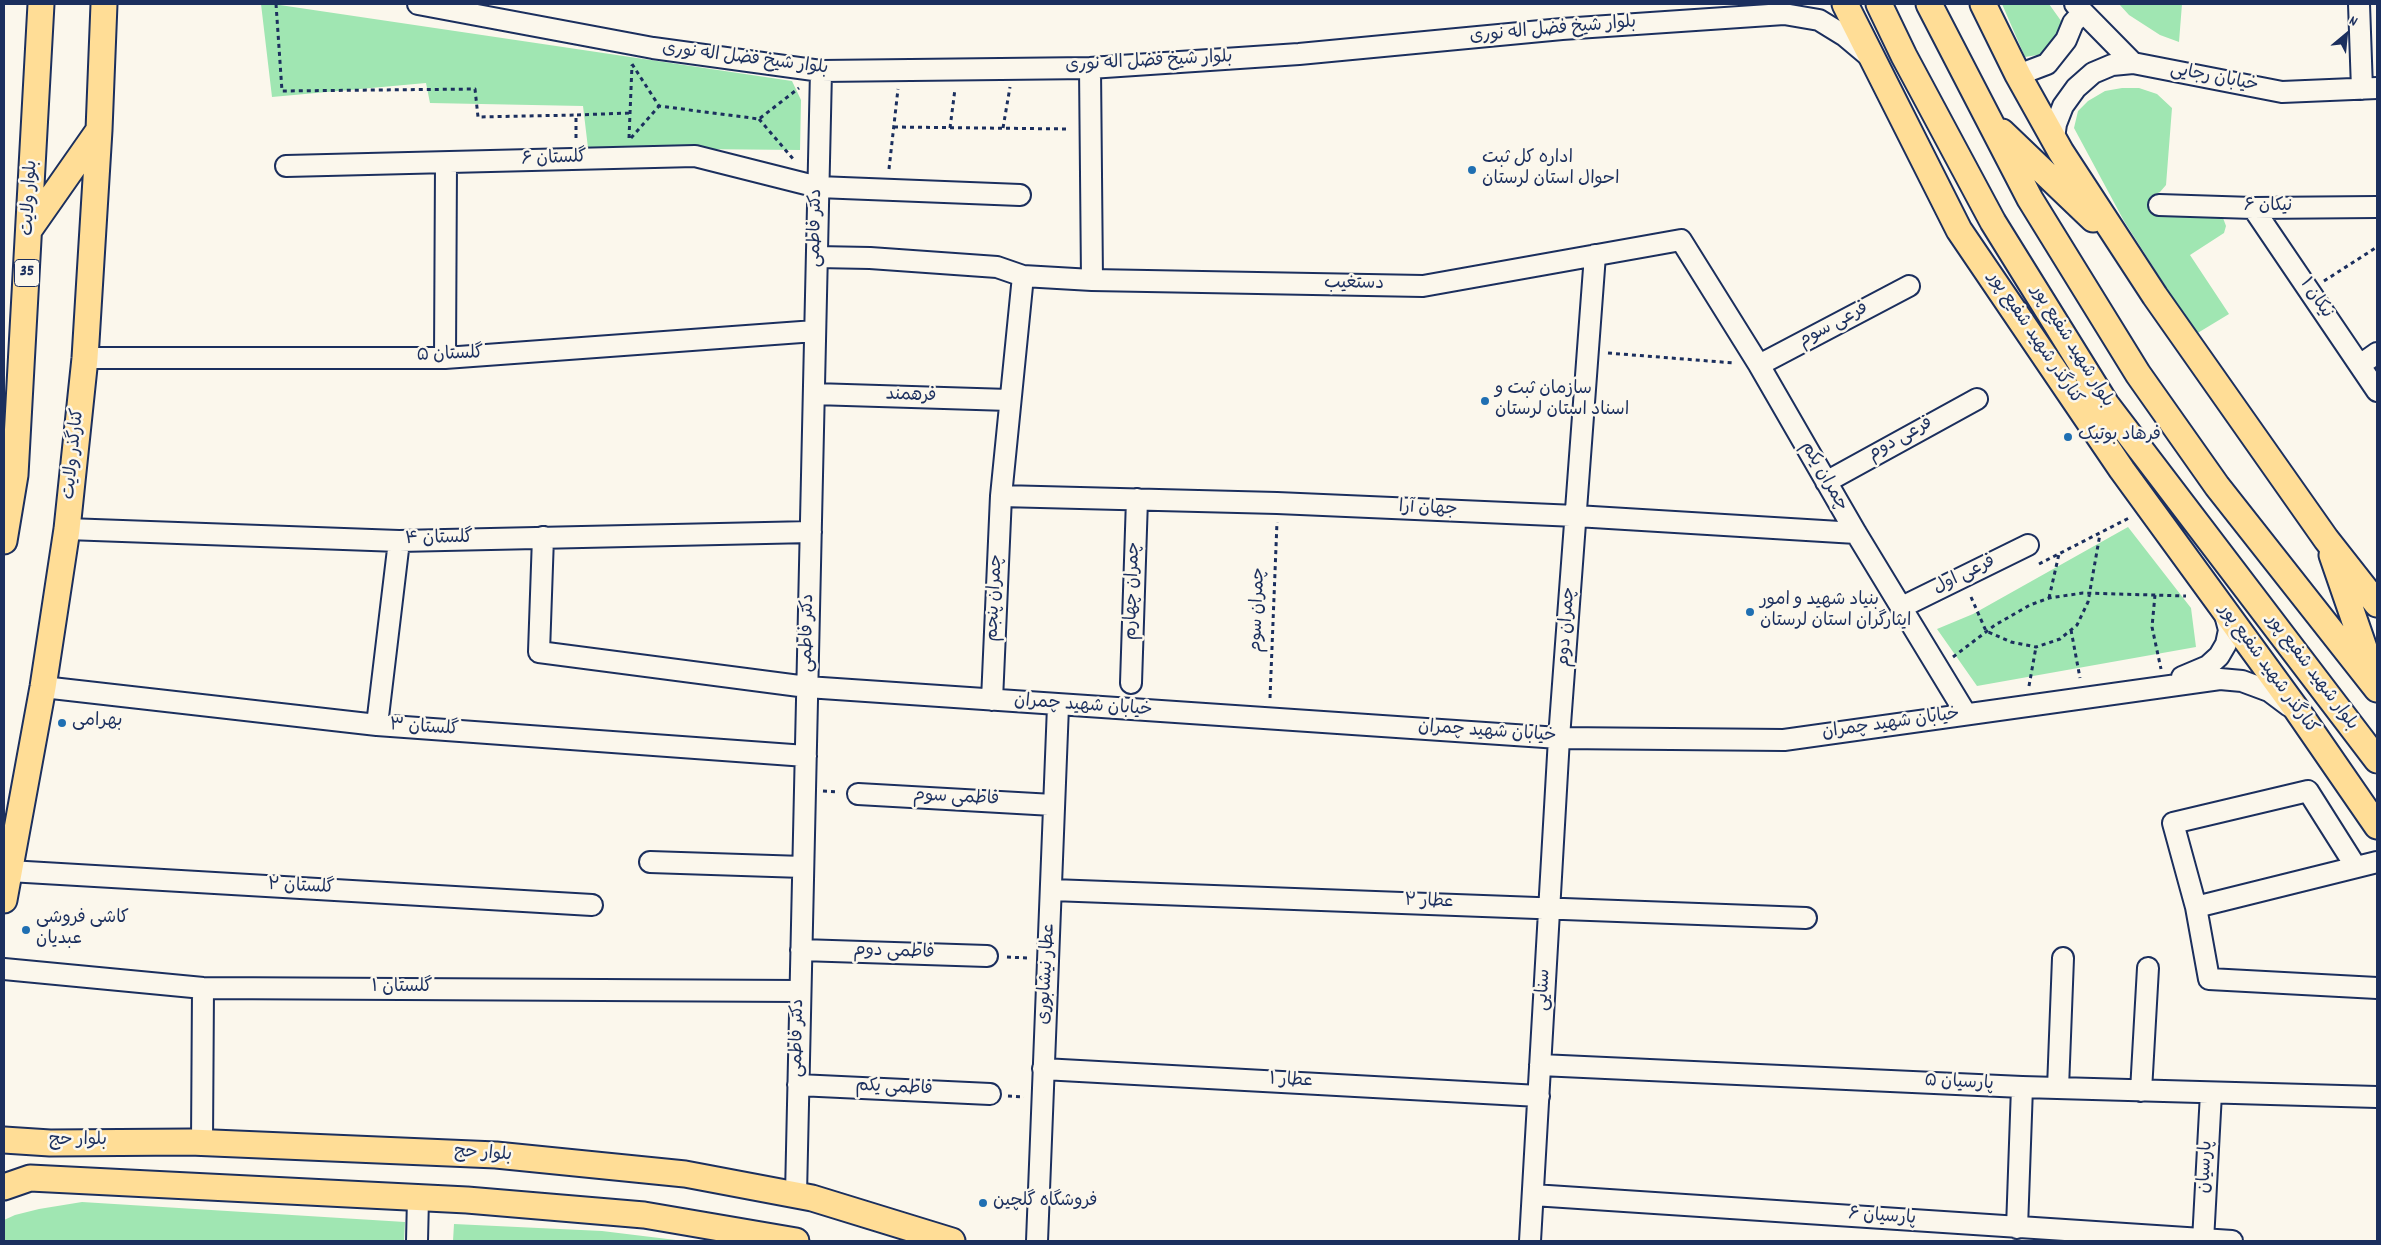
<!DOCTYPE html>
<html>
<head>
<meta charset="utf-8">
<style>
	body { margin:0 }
	#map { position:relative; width:2381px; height:1245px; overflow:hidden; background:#fbf7ec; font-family:Dekko,sans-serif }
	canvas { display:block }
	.frame { position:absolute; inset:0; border:5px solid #1b2f5e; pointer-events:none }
	.north { position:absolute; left:2321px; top:10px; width:50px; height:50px; -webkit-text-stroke:4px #fbf7ec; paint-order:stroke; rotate:28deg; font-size:14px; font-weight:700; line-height:20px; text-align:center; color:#1b2f5e }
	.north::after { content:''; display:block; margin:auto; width:18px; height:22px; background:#1b2f5e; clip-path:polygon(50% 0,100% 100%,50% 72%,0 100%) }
</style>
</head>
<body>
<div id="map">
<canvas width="2381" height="1245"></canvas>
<div class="frame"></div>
<div class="north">N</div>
</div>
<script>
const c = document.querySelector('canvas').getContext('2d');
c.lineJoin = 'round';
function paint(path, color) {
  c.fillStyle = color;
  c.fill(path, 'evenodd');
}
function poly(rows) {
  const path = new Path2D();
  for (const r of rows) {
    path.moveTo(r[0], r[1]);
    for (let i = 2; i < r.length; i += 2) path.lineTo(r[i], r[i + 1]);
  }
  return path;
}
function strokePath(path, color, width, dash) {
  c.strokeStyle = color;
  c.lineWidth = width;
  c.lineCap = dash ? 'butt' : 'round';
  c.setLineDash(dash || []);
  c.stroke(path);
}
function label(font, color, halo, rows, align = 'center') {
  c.font = font + ' Dekko,"Playpen Sans Arabic",sans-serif';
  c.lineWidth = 5;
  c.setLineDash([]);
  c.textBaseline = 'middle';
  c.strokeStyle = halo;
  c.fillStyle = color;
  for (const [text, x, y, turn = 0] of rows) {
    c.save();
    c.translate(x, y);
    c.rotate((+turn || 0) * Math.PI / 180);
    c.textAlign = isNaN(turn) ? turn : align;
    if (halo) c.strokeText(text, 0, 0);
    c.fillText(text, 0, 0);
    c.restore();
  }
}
const green = poly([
	[261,4,273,4,792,81,801,100,800,150,588,148,583,106,430,103,426,83,272,97],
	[2002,4,2049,4,2064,25,2054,43,2043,54,2025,57],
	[2119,4,2182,4,2179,42,2160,35,2129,15],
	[2122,88,2139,88,2157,94,2172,108,2166,185,2160,192,2153,195,2156,215,2172,212,2210,214,2223,218,2226,226,2224,233,2190,255,2229,314,2196,334,2124,221,2074,128,2078,111,2088,101,2105,91],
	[2128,527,2191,608,2196,647,1977,686,1937,629,1973,614],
	[82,1202,405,1222,404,1241,4,1241,4,1220,15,1215,39,1209],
	[454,1224,602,1231,684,1241,453,1241]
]);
const path = poly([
	[276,4,282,91,475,89,478,117,576,115],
	[632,64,659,106,759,119,799,88],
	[759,119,794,160],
	[894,127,1070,129],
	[950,128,955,89],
	[1003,128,1010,87],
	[576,138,576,115,629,113],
	[629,138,632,65],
	[631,138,659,106],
	[889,169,898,89],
	[2324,281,2377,247],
	[1608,353,1734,363],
	[2039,564,2129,518],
	[2155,595,2152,627,2161,669],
	[1971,597,1986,631,2011,642,2036,647,2060,639,2077,625,2088,602,2100,534],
	[2049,598,2059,554],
	[2071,630,2080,678],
	[1953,657,1995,625,2030,605,2049,598,2083,593,2186,596],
	[2029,686,2036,647],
	[1270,698,1277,522],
	[823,791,839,792],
	[1007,957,1028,958],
	[1008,1096,1024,1097]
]);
const minor = poly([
	[418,4,653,48,821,71,1090,68,1299,54,1562,29,1784,14,1819,20,1845,36,1870,57],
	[2075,4,2133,63,2282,92,2377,88],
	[2359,4,2362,89],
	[1090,68,1092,280],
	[2018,75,2047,64,2066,40,2073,23,2082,13],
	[2054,138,2056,124,2063,106,2076,88,2093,73,2112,65,2133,63],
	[286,166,695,156,818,187,1020,195],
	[2159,205,2253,208,2377,207],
	[2253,208,2377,391],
	[817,257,870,258,997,267,1023,276,1092,280,1423,286,1681,240,1759,365,1856,533,1966,714],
	[85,358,445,358,815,331],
	[445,358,446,163],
	[1759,365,1909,286],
	[2360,365,2377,353],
	[814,394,1009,400],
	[1826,482,1977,399],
	[1001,496,1277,503,1576,516,1856,533],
	[67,529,399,541,811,532],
	[543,537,539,652,807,687,1559,738,1784,740,2220,679,2242,681,2269,691,2289,706],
	[1902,607,2028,545],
	[2182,677,2208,666,2219,656,2226,644,2229,630,2224,611],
	[1131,683,1137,499],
	[43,687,377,725,806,756],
	[992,700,1001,496,1023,276],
	[377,725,399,541],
	[858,794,1053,805],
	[650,862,803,867],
	[2377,862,2196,907,2209,979,2377,988],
	[9,871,592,905],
	[1052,890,1806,918],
	[2196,907,2173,823,2308,791,2356,867],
	[801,950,987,956],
	[4,969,203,988,800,991],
	[1540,1065,2022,1087,2377,1097],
	[1043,1069,1539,1096],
	[798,1085,990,1094],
	[2058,1088,2063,958],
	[2141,1091,2148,968],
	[202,1142,203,988],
	[796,1194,821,71],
	[1533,1195,2232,1241],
	[2017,1228,2022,1087],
	[417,1241,418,1198],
	[1037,1241,1058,706],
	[1530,1241,1559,738,1595,255],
	[2203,1241,2211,1093]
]);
const major = poly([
	[1845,4,1959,230,2122,470,2297,710,2377,826],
	[1879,4,1904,56,1993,222,2106,404,2377,760],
	[1929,4,2030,199,2138,374,2217,486,2377,689],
	[1983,4,2018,75,2061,152,2155,296,2326,539,2377,604],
	[2002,132,2093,219],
	[29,230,99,130],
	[4,541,15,475,41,4],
	[2332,555,2372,671],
	[4,900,43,687,67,529,85,358,99,130,104,4],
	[4,1140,50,1143,190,1142,496,1155,685,1174,812,1198,952,1241],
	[4,1187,30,1178,467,1200,644,1215,796,1241]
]);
const markers = [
	[1472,170,5,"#1f6fb2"],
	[1485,401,5,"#1f6fb2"],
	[2068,437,5,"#1f6fb2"],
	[1750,612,5,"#1f6fb2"],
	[62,723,5,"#1f6fb2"],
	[26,930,5,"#1f6fb2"],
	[983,1203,5,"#1f6fb2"]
];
const shields = [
	[27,273,25]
];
const shieldNames = [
	["35",27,273]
];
const streetNames = [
	["بلوار شیخ فضل اله نوری",1553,31,-5],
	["بلوار شیخ فضل اله نوری",745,60,7],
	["بلوار شیخ فضل اله نوری",1149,63,-3],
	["خیابان رجایی",2214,79,11],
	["گلستان ۶",554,160,-2],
	["بلوار ولایت",31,198,-87],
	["نیکان ۶",2268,208],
	["دکتر فاطمی",817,228,-89],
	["دستغیب",1354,285,1],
	["نیکان ۱",2315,299,56],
	["فرعی سوم",1834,326,-28],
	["کنارگذر شهید شفیع پور",2034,339,56],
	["بلوار شهید شفیع پور",2071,347,58],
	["گلستان ۵",450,356,-2],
	["فرهمند",911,397,2],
	["فرعی دوم",1901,440,-29],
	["کنارگذر ولایت",75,454,-84],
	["چمران یکم",1823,477,60],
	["جهان آرا",1428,510,3],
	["گلستان ۴",439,540,-1],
	["فرعی اول",1965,576,-26],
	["چمران چهارم",1134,591,-88],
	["چمران پنجم",996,598,-87],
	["چمران سوم",1259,610,-88],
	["چمران دوم",1568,627,-86],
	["دکتر فاطمی",809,633,-89],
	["کنارگذر شهید شفیع پور",2267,670,54],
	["بلوار شهید شفیع پور",2311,673,53],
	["خیابان شهید چمران",1083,707,4],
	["خیابان شهید چمران",1891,725,-8],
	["گلستان ۳",424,729,4],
	["خیابان شهید چمران",1487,733,4],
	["فاطمی سوم",956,799,3],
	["گلستان ۲",301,888,3],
	["عطار ۲",1429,903,2],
	["فاطمی دوم",894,953,2],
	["عطار نیشابوری",1048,974,-87],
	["گلستان ۱",402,989],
	["سنایی",1545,990,-87],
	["دکتر فاطمی",799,1038,-89],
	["عطار ۱",1291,1082,3],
	["پارسیان ۵",1959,1084,3],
	["فاطمی یکم",894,1089,3],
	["بلوار حج",78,1142],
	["بلوار حج",483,1155,4],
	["پارسیان",2207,1167,-87],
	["پارسیان ۶",1882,1218,4]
];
const poiNames = [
	["اداره کل ثبت",1482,160],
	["احوال استان لرستان",1482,181],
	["سازمان ثبت و",1495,391],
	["اسناد استان لرستان",1495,412],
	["فرهاد بوتیک",2078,437],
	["بنیاد شهید و امور",1760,602],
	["ایثارگران استان لرستان",1760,623],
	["بهرامی",72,723],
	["کاشی فروشی",36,920],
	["عبدیان",36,941],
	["فروشگاه گلچین",993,1203]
];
paint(green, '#a0e6b2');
strokePath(minor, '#1b2f5e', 24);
strokePath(major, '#1b2f5e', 29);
strokePath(path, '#1b2f5e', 3, [4, 4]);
strokePath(minor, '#fbf7ec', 20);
strokePath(major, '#ffdd96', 25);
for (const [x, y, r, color] of markers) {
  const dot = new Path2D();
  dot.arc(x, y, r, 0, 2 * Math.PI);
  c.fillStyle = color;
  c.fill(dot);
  strokePath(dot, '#fbf7ec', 2);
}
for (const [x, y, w] of shields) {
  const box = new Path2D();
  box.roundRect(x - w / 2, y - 13.5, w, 27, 4);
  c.fillStyle = '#fbf7ec';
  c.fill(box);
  strokePath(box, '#1b2f5e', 1);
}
label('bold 16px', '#1b2f5e', null, shieldNames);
label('18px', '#1b2f5e', '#fbf7ec', streetNames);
label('18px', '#1b2f5e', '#fbf7ec', poiNames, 'left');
</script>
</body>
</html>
